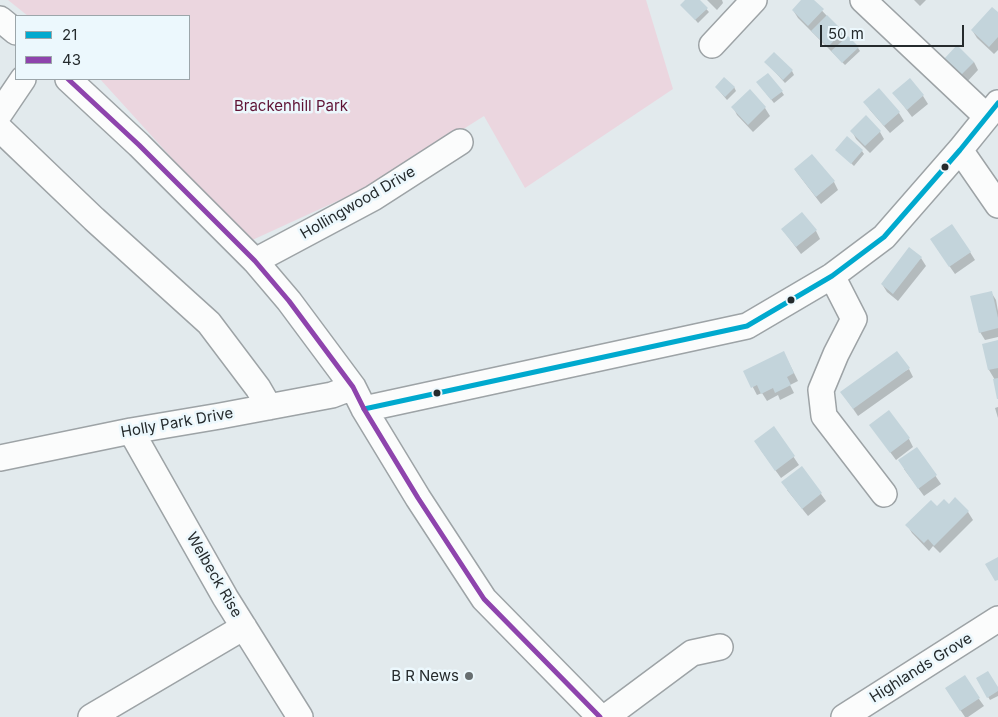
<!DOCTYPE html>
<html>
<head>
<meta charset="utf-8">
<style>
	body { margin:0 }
	#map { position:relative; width:998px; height:717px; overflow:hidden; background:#e2eaed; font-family:Inter,sans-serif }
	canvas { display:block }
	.legend { position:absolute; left:15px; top:15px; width:175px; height:65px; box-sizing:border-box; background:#ecf8fd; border:1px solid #9ca6aa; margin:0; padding:6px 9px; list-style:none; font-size:15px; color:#252b2d }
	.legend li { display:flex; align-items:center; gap:10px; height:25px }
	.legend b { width:25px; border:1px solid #9ca6aa }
	.scale { position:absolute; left:820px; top:25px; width:144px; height:22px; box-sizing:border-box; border:2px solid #252b2d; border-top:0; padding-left:6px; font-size:15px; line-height:18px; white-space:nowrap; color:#252b2d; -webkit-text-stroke:4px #ecf8fd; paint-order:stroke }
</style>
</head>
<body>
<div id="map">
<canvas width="998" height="717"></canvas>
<ul class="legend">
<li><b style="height:6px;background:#00a9ce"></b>21</li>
<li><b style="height:6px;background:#8e44ad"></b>43</li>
</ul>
<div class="scale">50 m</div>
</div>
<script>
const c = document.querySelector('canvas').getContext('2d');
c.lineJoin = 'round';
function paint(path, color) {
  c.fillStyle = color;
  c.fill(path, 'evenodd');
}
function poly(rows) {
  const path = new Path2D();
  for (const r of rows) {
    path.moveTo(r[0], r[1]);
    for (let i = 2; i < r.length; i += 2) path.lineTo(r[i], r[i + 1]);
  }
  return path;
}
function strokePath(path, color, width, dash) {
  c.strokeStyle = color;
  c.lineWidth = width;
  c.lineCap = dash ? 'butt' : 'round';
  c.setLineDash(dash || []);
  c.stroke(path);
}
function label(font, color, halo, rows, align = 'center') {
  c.font = font + ' Inter,sans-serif';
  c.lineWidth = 5;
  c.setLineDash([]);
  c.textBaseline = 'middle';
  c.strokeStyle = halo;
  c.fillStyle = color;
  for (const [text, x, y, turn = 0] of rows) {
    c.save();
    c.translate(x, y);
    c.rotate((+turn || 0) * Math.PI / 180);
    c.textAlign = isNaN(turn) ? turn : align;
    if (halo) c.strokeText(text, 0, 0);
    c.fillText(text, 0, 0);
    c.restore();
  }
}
const green = poly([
	[8,0,646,0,673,89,525,188,484,116,381,181,248,242,100,79,189,79,189,16,28,16]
]);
const shadow = poly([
	[687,0,698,0,709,12,698,23,682,5],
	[707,0,722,0,723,3,717,10],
	[803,0,812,0,842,32,846,39,858,48,860,51,845,65,798,18,793,10],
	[914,0,926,0,920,6],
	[998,14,998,50,994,54,977,38,972,30],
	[946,59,974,62,978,70,966,83,950,67],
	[766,62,792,71,794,75,785,83],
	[760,86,782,92,784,95,774,103],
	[716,87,734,87,736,91,727,100],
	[894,93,923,96,928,104,912,117],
	[865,102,899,113,904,121,890,133,870,110],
	[733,107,765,108,770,116,753,132,737,115],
	[852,131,880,132,884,139,870,153,856,139],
	[837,150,862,151,864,154,854,166],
	[795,170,834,182,838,190,821,204],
	[782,229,816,231,820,239,801,254],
	[936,247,970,252,975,260,955,274],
	[921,258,926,266,898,301,887,292,882,284],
	[991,292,996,300,998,311,998,337,985,340,980,332],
	[998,341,998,397,995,380,989,370],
	[788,361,798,381,790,385,794,393,780,400,778,395,767,401,762,393,757,395,745,372],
	[909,369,913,377,858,416,847,400],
	[998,407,998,418,995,408],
	[774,428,799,465,781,478,760,449],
	[876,433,909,439,913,447,896,460],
	[917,449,941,484,924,496,904,469],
	[787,490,821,494,826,501,808,516],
	[955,499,968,512,973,520,940,553,933,546,929,551,912,533,907,525,937,508,949,506],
	[977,679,998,689,998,696,990,700],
	[951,696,979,699,984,706,968,717,965,717]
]);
const building = poly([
	[685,0,700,0,708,8,695,20,680,5],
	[801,0,814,0,824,9,808,26,792,10],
	[992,7,998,12,998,37,989,47,971,30],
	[827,15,843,31,828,47,811,31],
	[848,36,859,47,842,63,831,51],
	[957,45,974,62,961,75,944,59],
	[774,52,793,70,783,80,764,62],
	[768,73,783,91,771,100,756,82],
	[724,77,735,87,725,97,715,87],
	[910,78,924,95,907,110,892,93],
	[879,88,900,112,884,126,863,102],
	[750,89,766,107,748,125,731,107],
	[866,115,881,131,865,146,850,131],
	[847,136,863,150,851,164,835,150],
	[812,154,835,181,816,197,794,169],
	[802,212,817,230,796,247,781,229],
	[952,224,971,252,949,267,930,239],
	[909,247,922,257,893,294,881,284],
	[992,291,998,318,998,328,979,333,970,296],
	[998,340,998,368,988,370,982,344],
	[784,351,794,373,787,377,791,385,775,393,773,388,761,394,757,385,751,388,743,371],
	[897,351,910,368,853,409,840,392],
	[998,378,998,399,997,399,993,379],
	[889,410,910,438,890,453,869,425],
	[774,426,795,456,775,471,754,441],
	[917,447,937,475,918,489,898,460],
	[802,466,822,493,802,509,781,482],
	[955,497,969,511,934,546,928,539,924,543,905,525,931,500,937,506,944,499,949,504],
	[998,557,998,580,995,581,985,564],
	[988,671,998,687,998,691,987,698,976,678],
	[965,675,980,698,960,711,945,688]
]);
const minor = poly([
	[863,0,986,116],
	[0,19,16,32],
	[712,45,754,0],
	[68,79,139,145,255,261,289,301,353,387,364,409,418,498,484,599,600,717],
	[0,113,23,79],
	[0,129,94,219,209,323,258,388,269,407],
	[960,150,998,205],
	[255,261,373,198,460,142],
	[832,276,854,319,836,354,821,390,824,416,884,494],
	[364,409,747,326,832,276,884,237,960,150,998,103],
	[131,431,225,597,300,717],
	[0,458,131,431,220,416,332,395,353,387],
	[91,717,244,627],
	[606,717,692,653,720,647],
	[844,717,998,619]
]);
const bus1 = poly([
	[364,409,747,326,832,276,884,237,960,150,998,103]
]);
const bus2 = poly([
	[68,79,139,145,255,261,289,301,353,387,364,409,418,498,484,599,600,717]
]);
const markers = [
	[945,167,4.5,"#252b2d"],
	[791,300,4.5,"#252b2d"],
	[437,393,4.5,"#252b2d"],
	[469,676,5,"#676e70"]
];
const parkNames = [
	["Brackenhill Park",291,106]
];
const streetNames = [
	["Hollingwood Drive",358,203,-30],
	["Holly Park Drive",177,423,-10],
	["Welbeck Rise",214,575,60],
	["Highlands Grove",921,668,-32]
];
const poiNames = [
	["B R News",459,676]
];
paint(green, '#ebd6df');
paint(shadow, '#0003');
paint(building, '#c3d4db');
strokePath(minor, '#9da3a6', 28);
strokePath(minor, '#fbfcfc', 25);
strokePath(bus1, '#00a9ce', 5);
strokePath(bus2, '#8e44ad', 5);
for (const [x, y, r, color] of markers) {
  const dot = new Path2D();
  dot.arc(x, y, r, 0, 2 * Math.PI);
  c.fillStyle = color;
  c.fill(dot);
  strokePath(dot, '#ecf8fd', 2);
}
label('15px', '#5f1335', '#ecf8fd', parkNames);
label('15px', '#252b2d', '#ecf8fd', streetNames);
label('15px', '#252b2d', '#ecf8fd', poiNames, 'right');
</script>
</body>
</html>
